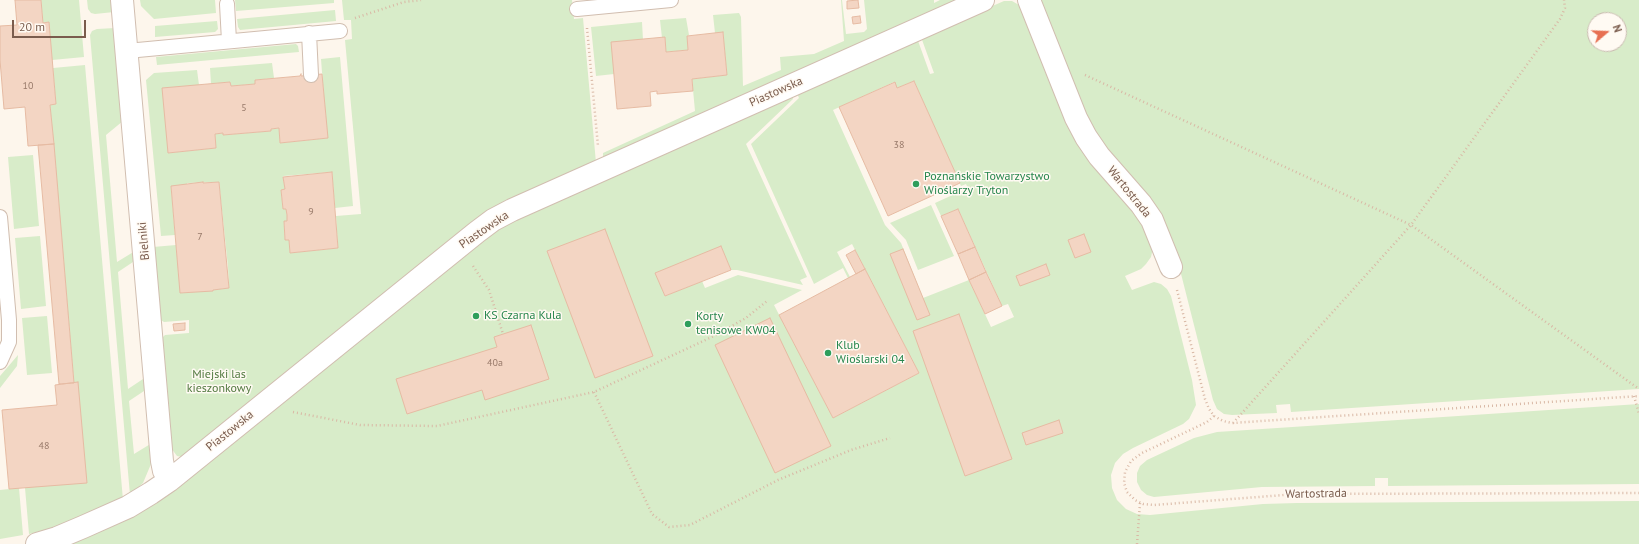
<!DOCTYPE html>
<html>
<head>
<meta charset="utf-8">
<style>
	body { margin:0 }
	#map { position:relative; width:1639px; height:544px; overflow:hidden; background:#fdf6ec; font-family:"PT Sans",sans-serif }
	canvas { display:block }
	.north { position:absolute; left:1587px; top:12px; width:40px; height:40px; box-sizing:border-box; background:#fffaf3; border:1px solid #cabbb1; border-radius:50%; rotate:71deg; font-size:11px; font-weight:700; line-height:16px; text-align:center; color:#7a5c4d }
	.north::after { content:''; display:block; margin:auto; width:14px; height:18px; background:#e76f51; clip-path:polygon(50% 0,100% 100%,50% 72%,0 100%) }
	.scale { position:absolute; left:12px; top:20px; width:74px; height:18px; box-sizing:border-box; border:2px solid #7a5c4d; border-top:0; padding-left:5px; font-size:12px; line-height:14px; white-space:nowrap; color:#7a5c4d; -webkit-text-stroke:3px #fffaf3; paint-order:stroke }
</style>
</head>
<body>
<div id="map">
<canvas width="1639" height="544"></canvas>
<div class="north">N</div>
<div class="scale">20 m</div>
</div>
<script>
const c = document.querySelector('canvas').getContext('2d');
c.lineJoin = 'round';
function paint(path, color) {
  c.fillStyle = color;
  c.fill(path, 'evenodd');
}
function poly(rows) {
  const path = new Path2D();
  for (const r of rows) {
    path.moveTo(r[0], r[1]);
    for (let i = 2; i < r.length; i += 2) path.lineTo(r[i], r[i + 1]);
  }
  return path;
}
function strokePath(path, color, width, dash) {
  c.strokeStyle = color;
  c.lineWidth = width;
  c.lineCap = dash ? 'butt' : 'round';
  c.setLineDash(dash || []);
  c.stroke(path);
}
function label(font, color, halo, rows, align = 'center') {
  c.font = font + ' "PT Sans",sans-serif';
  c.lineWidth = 3;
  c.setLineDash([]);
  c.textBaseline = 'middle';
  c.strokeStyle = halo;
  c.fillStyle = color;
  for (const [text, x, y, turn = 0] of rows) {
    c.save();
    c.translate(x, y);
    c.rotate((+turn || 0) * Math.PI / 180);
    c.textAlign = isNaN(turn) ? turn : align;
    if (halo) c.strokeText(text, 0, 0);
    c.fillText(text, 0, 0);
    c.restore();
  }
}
const green = poly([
	[41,0,79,0,84,57,52,60,48,22,43,23],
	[87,0,112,0,114,12,95,14,91,13,88,9],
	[140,0,215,0,216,13,154,19,141,6],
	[235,0,334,0,334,3,236,11],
	[342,0,572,0,574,19,583,18,596,163,507,203,182,457,177,456,171,448,161,339,165,335,189,333,189,320,164,322,159,319,153,247,176,245,181,293,229,288,228,267,219,182,187,183,187,185,171,187,175,235,161,236,146,80,154,73,197,70,199,85,168,153,216,148,215,134,223,133,223,135,271,131,271,129,279,128,280,143,327,138,321,59,340,57,353,206,335,208,332,172,283,176,285,189,281,190,283,209,286,209,287,215,287,221,284,221,285,240,289,240,290,253,338,248,336,216,361,214,345,40,352,39,351,20,344,20],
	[841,0,842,0,846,34,864,32,867,29,864,0,934,0,934,3,940,0,961,0,603,160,603,153,695,111,692,79,727,75,723,33,715,33,713,15,739,13,741,17,743,86,781,70,780,57,814,54,844,41],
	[1038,0,1639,0,1639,389,1291,412,1290,404,1276,405,1277,413,1232,415,1224,414,1217,409,1213,400,1178,262,1093,134],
	[1595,20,1619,20,1619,44,1595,44],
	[1004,1,1012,1,1019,5,1136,210,1153,248,1151,257,1146,264,1141,269,1125,276,1132,290,1154,282,1161,284,1167,289,1171,296,1192,380,1196,405,1189,419,1183,424,1133,448,1123,454,1115,463,1111,475,1112,488,1117,500,1126,509,1137,514,1150,515,1263,504,1297,503,1639,501,1639,544,67,544,497,227,792,95,793,99,746,144,807,277,800,280,803,285,737,270,731,270,721,247,656,273,665,296,702,281,705,288,738,275,802,290,774,305,833,418,919,373,852,244,837,252,850,277,848,278,843,268,814,284,751,144,799,98,797,93,917,38,930,74,934,73,921,37],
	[914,81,961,186,966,184,968,188,935,203,941,216,958,209,1002,306,1008,304,1014,317,991,327,969,280,923,298,901,243,885,225,833,110,894,82,897,88],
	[335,10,336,21,240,30,238,27,237,19],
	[686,18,689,35,687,36,688,50,666,52,665,38,662,38,660,20],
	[217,21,218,29,215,32,155,37,155,26],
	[642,22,643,40,614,74,596,76,591,27],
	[115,28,123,121,106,135,117,262,135,251,136,260,118,272,128,389,146,377,147,389,129,401,134,454,152,443,152,455,151,464,143,483,130,495,90,35,92,31,97,29],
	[296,44,298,46,299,52,157,65,156,57],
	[272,63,274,78,255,80,255,84,231,86,230,82,211,84,210,68],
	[85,65,123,500,53,528,29,534,25,488,74,383,50,105,56,104,53,68],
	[33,155,39,226,14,229,8,157],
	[931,205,954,256,918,270,906,240,890,223],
	[40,236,46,306,21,309,15,238],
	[47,316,52,373,27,375,22,318],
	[18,355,17,366,0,388,0,376],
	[1639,404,1639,484,1388,486,1388,478,1375,478,1375,486,1262,487,1154,497,1147,495,1141,490,1137,482,1137,473,1140,466,1147,460,1194,438,1217,432],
	[19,488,23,535,0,539,0,490]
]);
const building = poly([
	[15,0,41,0,43,23,49,22,56,104,50,105,54,144,28,146,25,107,4,109,0,60,0,26,17,25,15,0],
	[858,0,859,8,847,9,847,1,858,0],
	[860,16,861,23,853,24,852,17,860,16],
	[723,32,727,75,692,79,693,91,657,94,657,91,650,92,651,106,617,109,611,42,665,37,666,52,688,50,687,36,723,32],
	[301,74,301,76,322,74,328,138,280,143,279,128,271,129,271,131,223,135,223,133,215,134,216,148,168,153,162,88,230,82,231,86,255,84,255,80,300,76,301,74],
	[914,81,960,183,888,216,839,107,895,82,897,88,914,81],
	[54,144,74,383,59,384,38,145,54,144],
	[332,172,338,248,290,253,289,240,285,240,284,221,287,221,287,215,286,209,283,209,281,190,285,189,283,177,332,172],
	[203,182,203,183,219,182,229,288,213,290,213,291,180,293,171,186,203,182],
	[958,209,975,247,958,254,941,216,958,209],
	[605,229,653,356,595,378,547,251,605,229],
	[1084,234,1091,252,1075,258,1068,240,1084,234],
	[721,246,731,270,665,296,655,273,721,246],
	[975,247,986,272,969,280,958,254,975,247],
	[903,249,930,315,917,320,890,254,903,249],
	[855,250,865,269,856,274,846,255,855,250],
	[1046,264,1050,275,1020,286,1016,276,1046,264],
	[865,269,919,373,833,418,779,315,865,269],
	[986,272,1002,306,985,314,969,280,986,272],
	[959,314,1012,459,965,476,913,331,959,314],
	[770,318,831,446,775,473,715,345,770,318],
	[185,323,185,330,174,331,173,324,185,323],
	[531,325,549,379,485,400,482,390,407,414,396,379,497,347,494,337,531,325],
	[78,382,87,483,9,489,2,410,57,405,55,385,78,382],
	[1059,420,1063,433,1026,445,1022,433,1059,420]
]);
const path = poly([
	[355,18,404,2,421,0],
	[587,28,598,146],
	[1085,75,1411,225,1639,389],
	[473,266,489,290,503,334],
	[1177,290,1205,399,1209,409,1214,416,1223,421,1232,423,1639,396],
	[594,392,652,514,669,527,690,525,778,480,851,450,890,438],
	[1634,396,1639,414],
	[293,412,360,425,437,426,594,392,714,336,746,318,767,301],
	[1214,416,1207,422,1142,453,1131,461,1125,472,1124,483,1127,492,1135,500,1143,504,1154,505,1297,494,1639,493],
	[1233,423,1411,225,1560,19,1565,8,1564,0],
	[1137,544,1140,503]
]);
const lane = poly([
	[227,4,229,41],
	[577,9,671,0],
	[309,33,311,75],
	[127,51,340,31],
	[0,217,9,320,9,342,0,362]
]);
const street = poly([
	[122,0,162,461,164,471,170,480],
	[1029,0,1076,118,1086,137,1099,156,1141,204,1152,220,1171,267],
	[37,544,57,538,83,527,128,507,151,493,170,480,477,232,493,220,512,210,983,0]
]);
const markers = [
	[916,184,4,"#2e9e5b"],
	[476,316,4,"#2e9e5b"],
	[688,324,4,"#2e9e5b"],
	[828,353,4,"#2e9e5b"]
];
const numberNames = [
	["10",28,86],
	["5",244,108],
	["38",899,145],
	["9",311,212],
	["7",200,237],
	["40a",495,363],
	["48",44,446]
];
const streetNames = [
	["Piastowska",776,92,-24],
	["Wartostrada",1129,192,51],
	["Piastowska",484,230,-34],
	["Bielniki",144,241,-95],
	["Piastowska",230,431,-39],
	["Wartostrada",1316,494,-1]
];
const leisureNames = [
	["Poznańskie Towarzystwo",924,177],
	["Wioślarzy Tryton",924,191],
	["KS Czarna Kula",484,316],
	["Korty",696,317],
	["tenisowe KW04",696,331],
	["Klub",836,346],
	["Wioślarski 04",836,360]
];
const parkNames = [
	["Miejski las",219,375],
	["kieszonkowy",219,389]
];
paint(green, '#d8ecc9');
paint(building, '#f3d5c3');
strokePath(building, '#e6bba3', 1);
strokePath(lane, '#d1beb0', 16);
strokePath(street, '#d1beb0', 24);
strokePath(path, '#d9b8a5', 2.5, [1, 3]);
strokePath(lane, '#fff', 14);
strokePath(street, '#fff', 22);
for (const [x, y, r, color] of markers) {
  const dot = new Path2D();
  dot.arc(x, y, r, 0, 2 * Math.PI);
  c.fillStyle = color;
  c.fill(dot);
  strokePath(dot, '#fffaf3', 1.5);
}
label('10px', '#987a6a', null, numberNames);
label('12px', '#7a5c4d', '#fffaf3', streetNames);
label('12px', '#27864d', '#fffaf3', leisureNames, 'left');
label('12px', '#537a41', '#fffaf3', parkNames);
</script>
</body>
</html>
